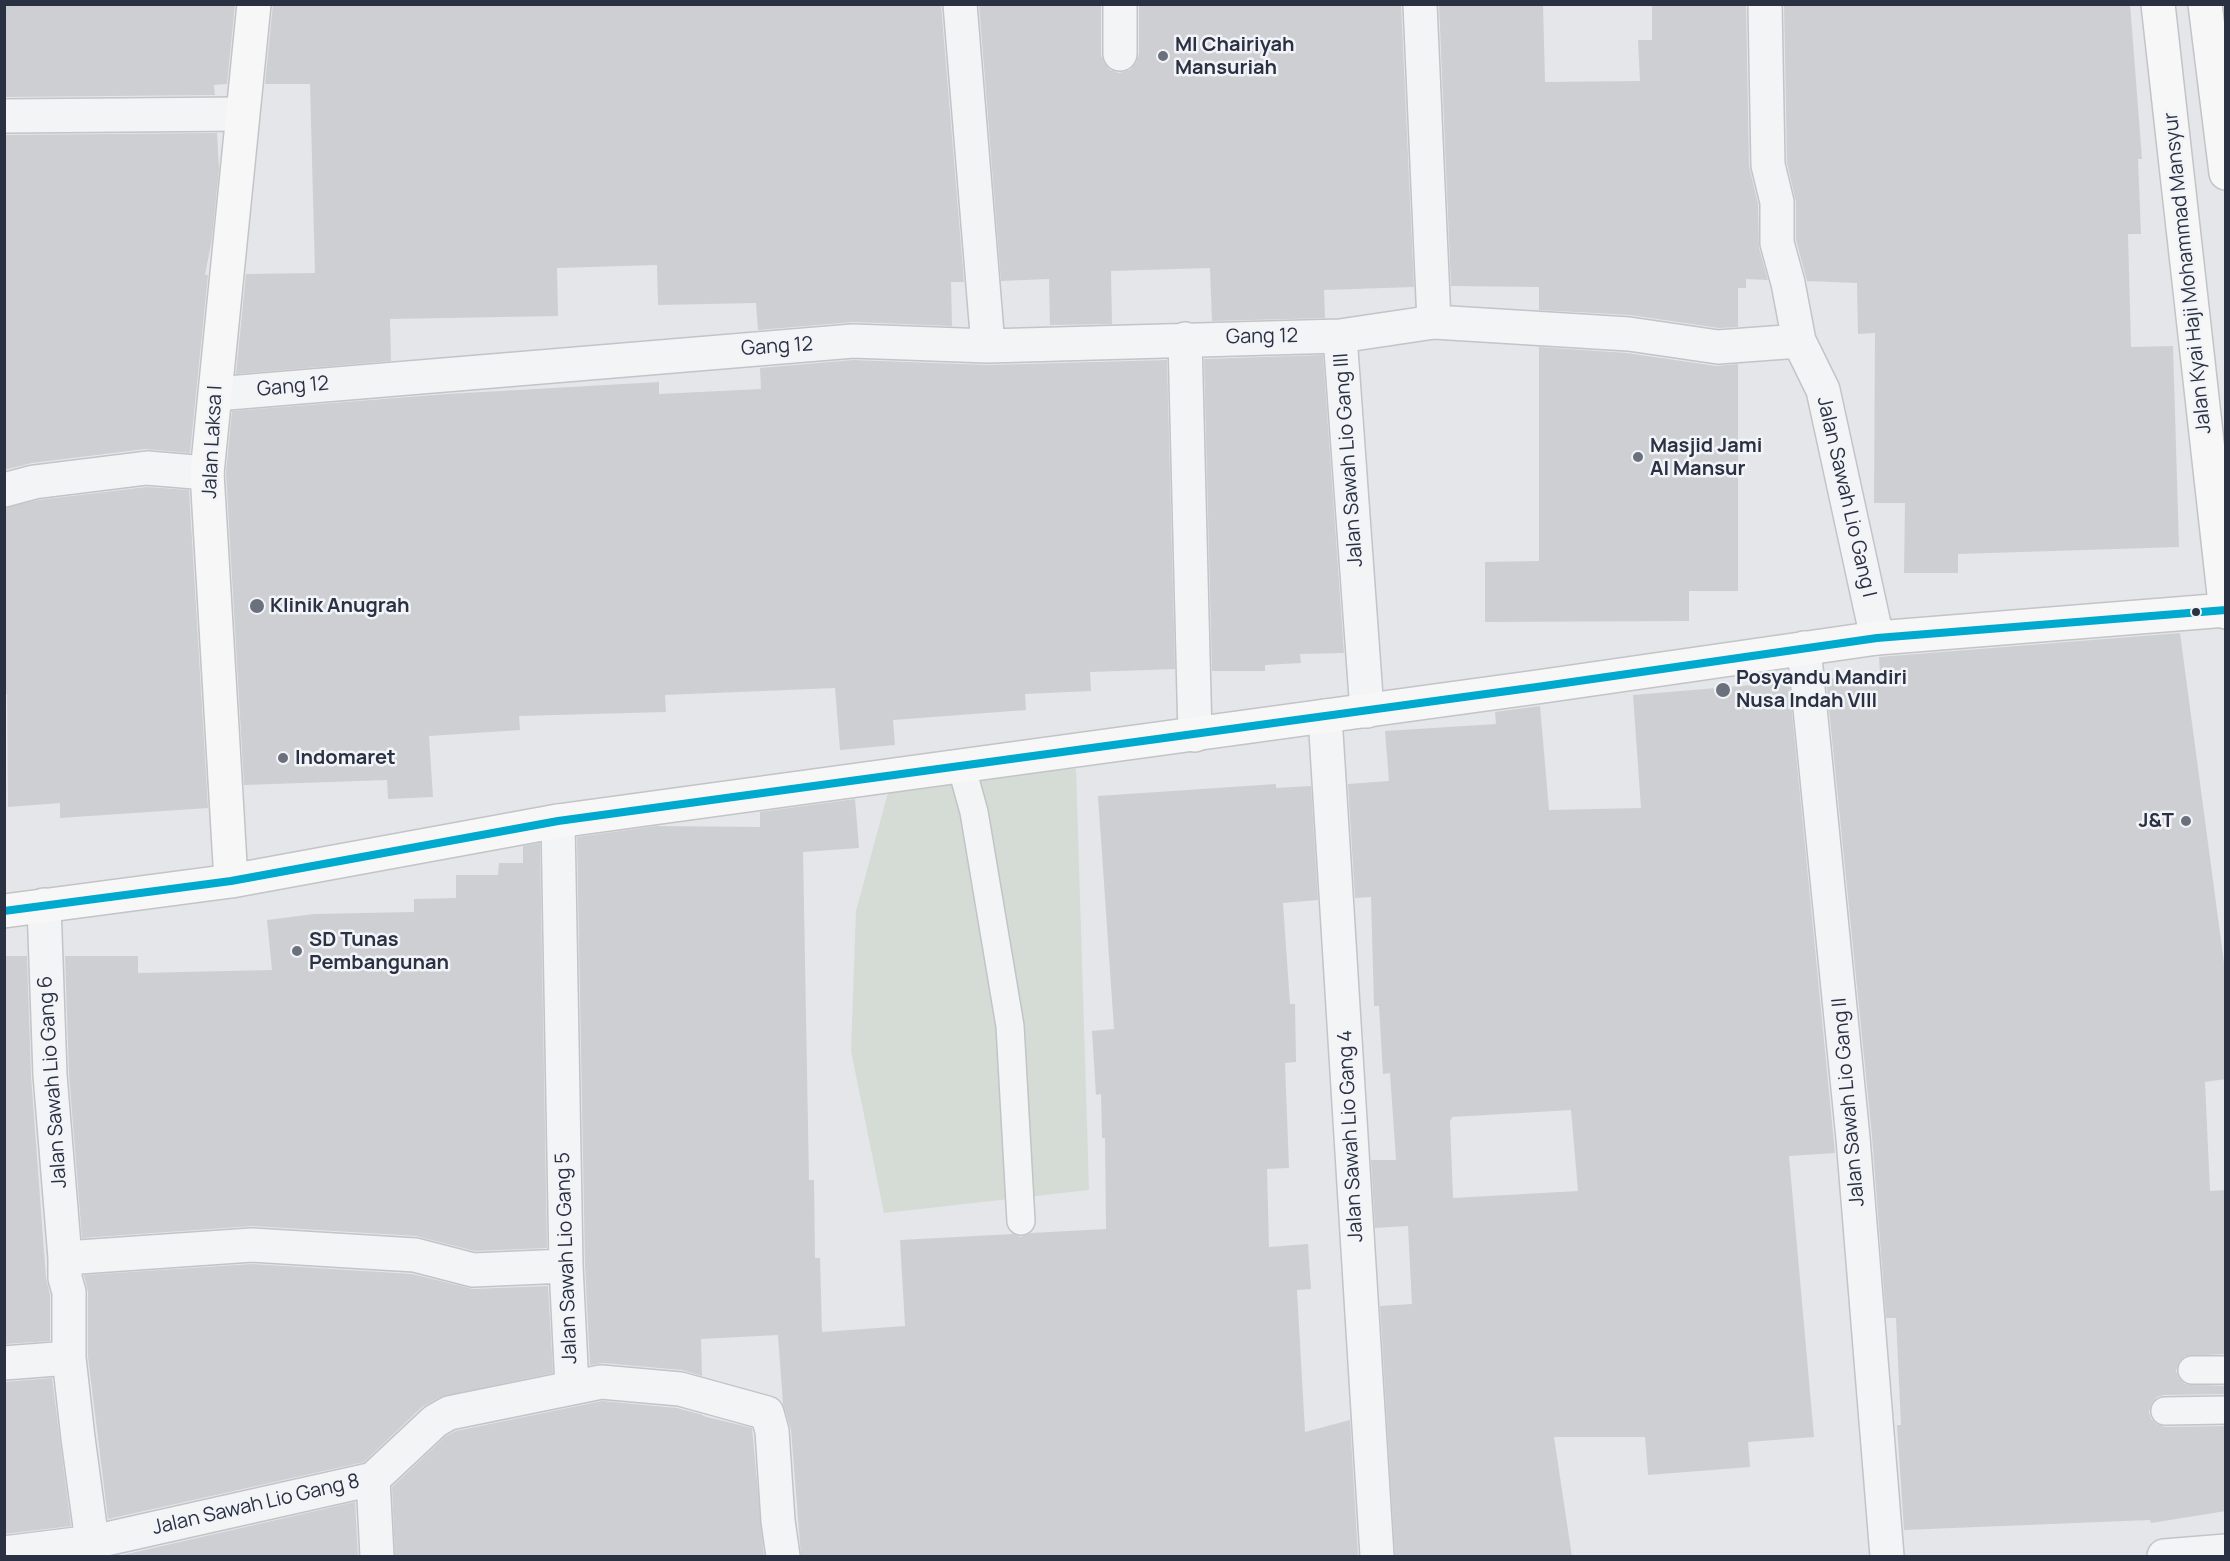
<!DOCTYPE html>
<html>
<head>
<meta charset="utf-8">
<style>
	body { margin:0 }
	#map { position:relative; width:2230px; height:1561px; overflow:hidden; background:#e4e6e9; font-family:Manrope,sans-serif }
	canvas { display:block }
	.frame { position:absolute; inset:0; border:6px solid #2a3143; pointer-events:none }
</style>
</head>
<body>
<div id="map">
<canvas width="2230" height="1561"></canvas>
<div class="frame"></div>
</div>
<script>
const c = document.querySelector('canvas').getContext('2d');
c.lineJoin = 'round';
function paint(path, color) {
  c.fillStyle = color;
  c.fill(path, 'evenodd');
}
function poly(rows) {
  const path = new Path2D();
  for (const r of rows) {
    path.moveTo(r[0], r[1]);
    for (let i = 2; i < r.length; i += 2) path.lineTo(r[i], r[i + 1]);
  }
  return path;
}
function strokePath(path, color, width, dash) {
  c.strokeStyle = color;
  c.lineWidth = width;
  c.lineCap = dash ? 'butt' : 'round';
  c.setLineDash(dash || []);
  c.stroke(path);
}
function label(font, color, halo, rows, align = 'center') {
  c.font = font + ' Manrope,sans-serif';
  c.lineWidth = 5;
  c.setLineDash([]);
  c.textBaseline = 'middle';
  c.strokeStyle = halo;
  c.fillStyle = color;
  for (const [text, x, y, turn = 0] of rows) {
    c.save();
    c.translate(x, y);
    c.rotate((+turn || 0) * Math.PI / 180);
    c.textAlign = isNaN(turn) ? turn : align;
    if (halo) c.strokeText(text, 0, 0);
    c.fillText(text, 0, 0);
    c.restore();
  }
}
const green = poly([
	[1076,769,1089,1190,884,1213,851,1051,856,911,893,774]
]);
const building = poly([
	[4,4,235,4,227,84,214,85,215,95,4,97],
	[273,4,941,4,964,282,951,282,952,326,854,322,758,330,756,303,658,305,657,265,557,268,558,316,390,319,391,361,236,374,246,274,315,273,310,84,265,84],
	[979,4,1101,4,1101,55,1104,63,1110,70,1119,73,1130,70,1136,63,1139,54,1139,4,1401,4,1414,287,1324,290,1325,318,1212,321,1210,268,1111,271,1112,324,1050,325,1049,279,1001,281],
	[1439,4,1543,4,1545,82,1640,81,1638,40,1652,40,1652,4,1746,4,1749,166,1758,204,1759,248,1768,280,1746,279,1746,288,1738,288,1738,327,1719,328,1630,315,1539,310,1539,287,1451,286],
	[1784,4,2130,4,2142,159,2138,159,2141,234,2128,234,2131,347,2173,346,2179,547,1958,554,1958,573,1904,573,1905,503,1874,503,1875,333,1858,334,1857,283,1807,281,1796,240,1796,202,1787,163],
	[217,133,219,169,212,239,205,275,208,275,190,453,145,449,32,463,4,470,4,135],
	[1539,347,1627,353,1716,366,1738,364,1738,591,1689,591,1689,621,1485,622,1485,562,1539,561],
	[1323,355,1344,653,1300,654,1301,663,1265,665,1265,671,1212,671,1204,359],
	[853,360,989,365,1167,360,1175,669,1090,672,1091,691,1025,694,1026,710,893,720,895,745,840,750,835,688,665,695,666,712,519,716,520,730,429,736,433,797,388,799,387,780,244,785,226,473,232,411,447,394,659,382,659,394,761,389,760,368],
	[147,487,189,490,208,808,60,818,60,803,8,807,7,694,4,694,4,508,38,500],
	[2180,633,2226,978,2226,1079,2205,1082,2210,1191,2226,1190,2226,1354,2185,1356,2179,1362,2176,1371,2179,1378,2185,1384,2226,1386,2226,1394,2164,1395,2157,1397,2152,1403,2149,1412,2151,1419,2157,1424,2165,1427,2226,1426,2226,1511,2151,1523,2150,1520,1904,1530,1897,1425,1901,1425,1896,1318,1886,1318,1872,1136,1826,679,1880,675,1879,657],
	[1789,682,1835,1153,1789,1156,1814,1437,1748,1442,1750,1467,1648,1475,1645,1437,1554,1437,1572,1557,1395,1557,1380,1306,1412,1304,1408,1226,1375,1228,1371,1160,1396,1160,1390,1073,1383,1074,1379,1006,1374,1006,1371,897,1355,898,1348,784,1389,781,1385,731,1496,724,1495,712,1540,706,1549,810,1641,808,1633,695],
	[1571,1110,1578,1191,1453,1198,1450,1120,1452,1119,1452,1117],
	[1276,784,1276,788,1311,786,1318,900,1283,903,1290,1004,1295,1004,1296,1062,1285,1063,1289,1168,1267,1169,1269,1247,1308,1244,1311,1289,1297,1290,1305,1432,1350,1420,1358,1557,801,1556,791,1430,783,1404,778,1335,701,1339,702,1376,682,1370,603,1363,590,1365,585,1265,577,837,656,826,760,827,760,812,855,799,859,848,803,852,809,1180,814,1180,815,1258,820,1258,822,1332,905,1326,900,1240,1013,1234,1021,1237,1031,1233,1106,1229,1105,1138,1102,1138,1101,1094,1096,1095,1092,1031,1114,1029,1098,796],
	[540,843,547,1248,475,1251,416,1236,253,1226,82,1238,69,1074,65,956,138,956,138,973,272,970,267,920,314,914,414,912,414,899,456,898,456,875,498,875,499,863,523,863,523,846],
	[4,956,27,956,31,1076,46,1278,50,1295,50,1341,4,1344],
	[252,1264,412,1274,473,1289,548,1286,553,1373,440,1397,422,1407,364,1462,108,1519,88,1357,88,1292,84,1275],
	[52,1378,71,1526,4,1534,4,1382],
	[602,1401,677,1408,703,1415,703,1416,752,1428,764,1556,395,1557,392,1487,446,1436,456,1431],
	[355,1502,358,1557,114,1557]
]);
const lane = poly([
	[961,765,974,812,1010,1026,1021,1221],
	[2192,1370,2226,1370],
	[2165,1411,2226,1410]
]);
const street = poly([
	[960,4,988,346],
	[1120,4,1120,54],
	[1765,4,1768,165,1777,202,1777,243,1788,283,1799,341,1823,390,1877,638],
	[4,116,242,114],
	[1434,322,1629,334,1718,347,1799,341],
	[1185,339,1195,735],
	[216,394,853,341,988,346,1340,336],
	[4,490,34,482,147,468,207,473],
	[1804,648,1853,1138,1887,1556],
	[1367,711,1340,336,1434,322,1420,4],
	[1325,716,1377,1556],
	[558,821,566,1266,572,1387],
	[44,905,50,1075,65,1258],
	[4,1363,69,1358],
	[373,1479,377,1556],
	[4,1553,93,1542,373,1479,435,1421,449,1413,601,1382,680,1389,767,1413,772,1431,778,1521,783,1556],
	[94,1556,78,1438,69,1358,69,1292,65,1278,65,1258,252,1245,415,1255,473,1270,566,1266],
	[2164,1556,2226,1551]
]);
const secondary = poly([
	[2158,4,2226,612],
	[2205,4,2226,173],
	[231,881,207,473,254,4],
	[4,911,231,881,558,821,1537,687,1877,638,2226,610]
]);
const bus1 = poly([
	[4,911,231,881,558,821,1537,687,1877,638,2226,610]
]);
const markers = [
	[1163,56,6,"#6b707d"],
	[1638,457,6,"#6b707d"],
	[257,606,8,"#6b707d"],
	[2196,612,5,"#2a3143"],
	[1723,690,8,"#6b707d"],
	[283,758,6,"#6b707d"],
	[2186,821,6,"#6b707d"],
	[297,951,6,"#6b707d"]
];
const poiNames = [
	["MI Chairiyah",1175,45],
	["Mansuriah",1175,68],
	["Masjid Jami",1650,446],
	["Al Mansur",1650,469],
	["Klinik Anugrah",270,606],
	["Posyandu Mandiri",1736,678],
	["Nusa Indah VIII",1736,701],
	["Indomaret",295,758],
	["J&T",2174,821,"right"],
	["SD Tunas",309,940],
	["Pembangunan",309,963]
];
const streetNames = [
	["Jalan Kyai Haji Mohammad Mansyur",2188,273,-96],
	["Gang 12",1262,337,-1],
	["Gang 12",777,347,-4],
	["Gang 12",293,387,-5],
	["Jalan Laksa I",213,442,-87],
	["Jalan Sawah Lio Gang III",1349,460,-94],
	["Jalan Sawah Lio Gang I",1846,497,77],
	["Jalan Sawah Lio Gang 6",53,1082,-94],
	["Jalan Sawah Lio Gang II",1849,1102,-95],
	["Jalan Sawah Lio Gang 4",1351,1136,-93],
	["Jalan Sawah Lio Gang 5",567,1258,-92],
	["Jalan Sawah Lio Gang 8",256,1505,-13]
];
paint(green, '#d4dcd5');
paint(building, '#cecfd3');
strokePath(lane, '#c2c4c7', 30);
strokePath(street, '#c2c4c7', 36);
strokePath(secondary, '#c2c4c7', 36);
strokePath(lane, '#f3f4f6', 27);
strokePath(street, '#f3f4f6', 33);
strokePath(secondary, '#f7f7f7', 33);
strokePath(bus1, '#00a9ce', 8);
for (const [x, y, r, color] of markers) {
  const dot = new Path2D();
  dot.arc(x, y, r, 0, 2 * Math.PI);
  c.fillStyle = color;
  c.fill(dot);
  strokePath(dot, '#f2f4f8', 2);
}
label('bold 20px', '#2a3143', '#f2f4f8', poiNames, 'left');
label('20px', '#2a3143', '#f2f4f8', streetNames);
</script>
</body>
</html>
